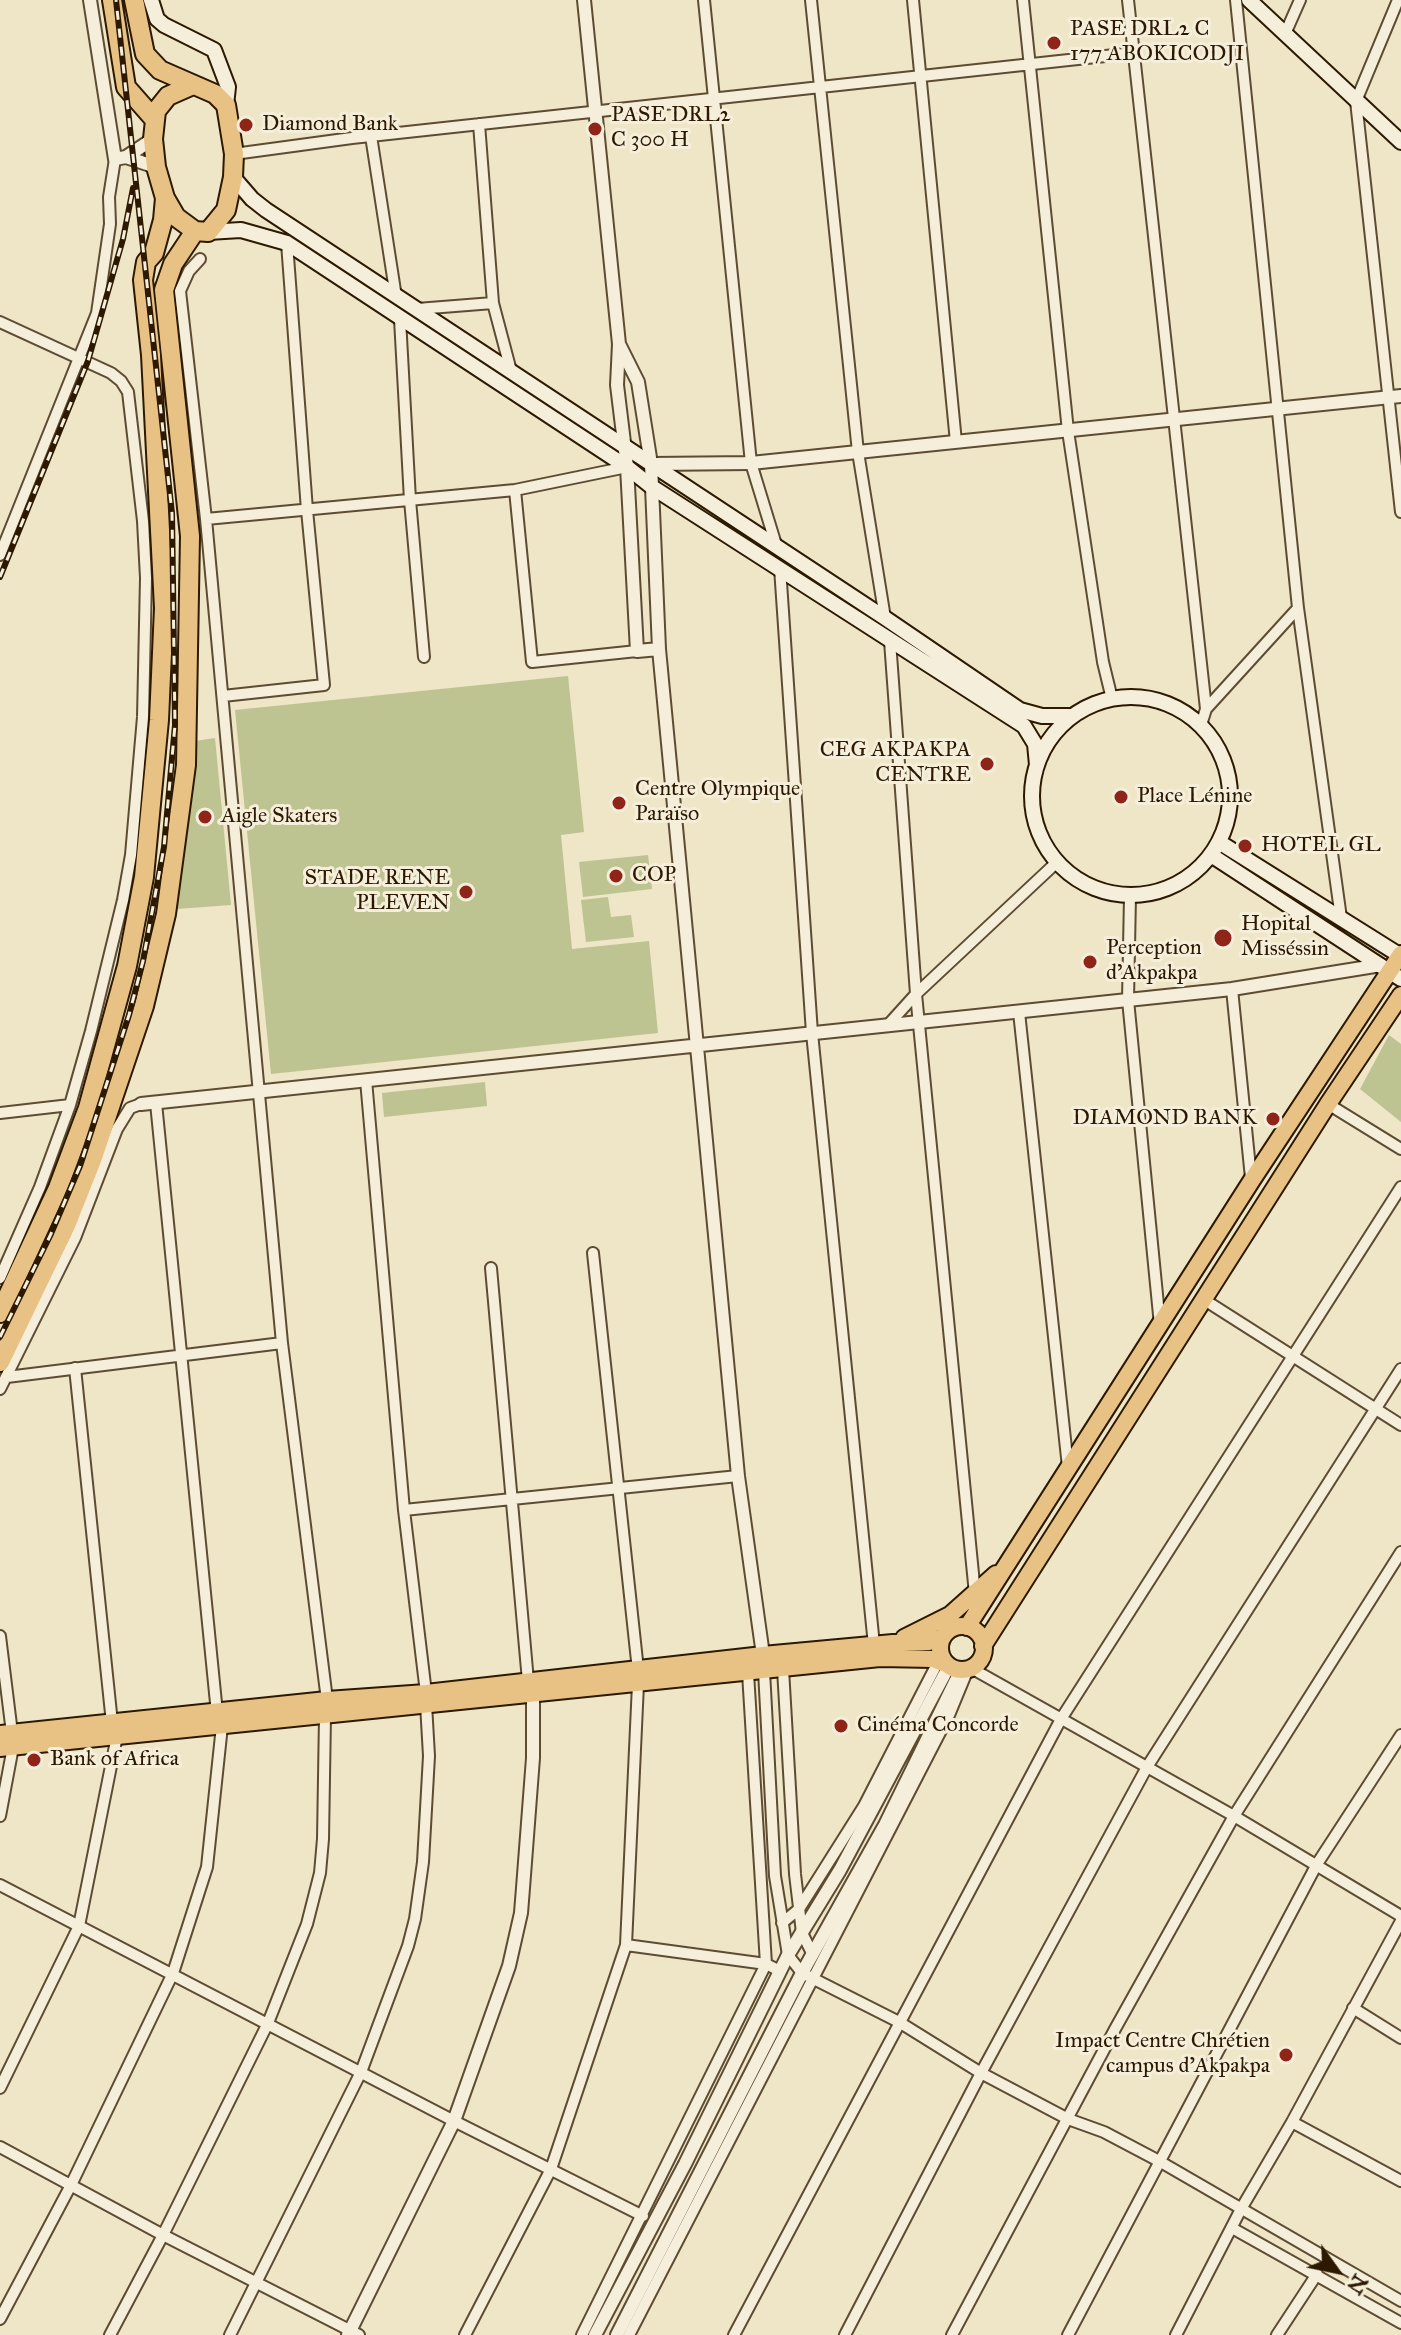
<!DOCTYPE html>
<html>
<head>
<meta charset="utf-8">
<style>
	body { margin:0 }
	#map { position:relative; width:1401px; height:2335px; overflow:hidden; background:#efe5c7; font-family:"IM FELL Great Primer",serif }
	canvas { display:block }
	.north { position:absolute; left:1297px; top:2231px; width:80px; height:80px; -webkit-text-stroke:6px #f5eedb; paint-order:stroke; rotate:123deg; font-size:22px; font-weight:700; line-height:32px; text-align:center; color:#2c1900 }
	.north::after { content:''; display:block; margin:auto; width:28px; height:36px; background:#2c1900; clip-path:polygon(50% 0,100% 100%,50% 72%,0 100%) }
</style>
</head>
<body>
<div id="map">
<canvas width="1401" height="2335"></canvas>
<div class="north">N</div>
</div>
<script>
const c = document.querySelector('canvas').getContext('2d');
c.lineJoin = 'round';
function paint(path, color) {
  c.fillStyle = color;
  c.fill(path, 'evenodd');
}
function poly(rows) {
  const path = new Path2D();
  for (const r of rows) {
    if (r.length === 3) {
      path.moveTo(r[0] + r[2], r[1]);
      path.arc(r[0], r[1], r[2], 0, 2 * Math.PI);
      continue;
    }
    path.moveTo(r[0], r[1]);
    for (let i = 2; i < r.length; i += 2) path.lineTo(r[i], r[i + 1]);
  }
  return path;
}
function strokePath(path, color, width, dash) {
  c.strokeStyle = color;
  c.lineWidth = width;
  c.lineCap = dash ? 'butt' : 'round';
  c.setLineDash(dash || []);
  c.stroke(path);
}
function label(font, color, halo, rows, align = 'center') {
  c.font = font + ' "IM FELL Great Primer",serif';
  c.lineWidth = 6;
  c.setLineDash([]);
  c.textBaseline = 'middle';
  c.strokeStyle = halo;
  c.fillStyle = color;
  for (const [text, x, y, turn = 0] of rows) {
    c.save();
    c.translate(x, y);
    c.rotate((+turn || 0) * Math.PI / 180);
    c.textAlign = isNaN(turn) ? turn : align;
    if (halo) c.strokeText(text, 0, 0);
    c.fillText(text, 0, 0);
    c.restore();
  }
}
const green = poly([
	[568,676,584,832,561,835,572,949,649,941,658,1033,271,1074,235,710],
	[215,738,231,905,177,909,195,741],
	[648,855,652,889,583,897,579,862],
	[608,897,611,917,631,915,634,937,586,942,581,900],
	[1389,1035,1401,1044,1401,1122,1360,1089],
	[485,1082,487,1106,384,1117,382,1093]
]);
const minor = poly([
	[704,0,751,463,777,548],
	[811,0,858,452,885,618],
	[913,0,956,442],
	[1023,0,1068,431,1103,662,1112,699],
	[1128,0,1206,709],
	[1236,0,1298,608,1341,918],
	[1398,0,1356,101,1401,512],
	[1285,34,1300,0],
	[479,124,493,303,511,371],
	[371,136,396,297],
	[234,154,352,138,1133,53],
	[200,259,189,271,180,291,206,519,282,1343,327,1700],
	[417,309,493,303],
	[400,319,410,500,424,657],
	[0,322,111,373,121,381,128,392,143,521,146,578,143,717,131,855,123,900,91,1031,70,1105,40,1187,0,1278],
	[515,490,532,662,637,651],
	[206,519,515,490,627,467],
	[0,555,97,313,110,224,109,197,115,159],
	[780,568,812,1033,874,1645],
	[890,641,916,994,975,1594],
	[223,696,324,685,307,510,287,243],
	[1201,725,1206,709,1298,608],
	[1130,896,1128,1000,1160,1325],
	[1232,989,1251,1178],
	[1019,1012,1068,1467],
	[888,1025,916,994,1056,863],
	[366,1080,404,1510,426,1693],
	[156,1103,217,1713],
	[1328,1104,1401,1149],
	[0,1113,70,1105],
	[593,1253,638,1670],
	[491,1268,528,1681],
	[1203,1299,1401,1425],
	[75,1368,112,1723],
	[7,1377,282,1343],
	[0,1389,75,1238,117,1129,130,1108,141,1104],
	[404,1510,738,1476],
	[0,1636,12,1733],
	[971,1668,1234,1816,1401,1916],
	[783,1669,795,1874,802,1933,813,1955],
	[764,1671,775,1876,788,1955,802,1973,899,2022,981,2073,1068,2119,1104,2132,1159,2161,1401,2301],
	[0,1816,13,1747],
	[0,1885,454,2121,643,2216],
	[782,1923,799,1909,864,1806,939,1660],
	[626,1945,766,1964,780,1971],
	[1353,2008,1401,2038],
	[0,2088,79,1926,117,1736],
	[1292,2122,1401,2181],
	[0,2147,163,2235,359,2335],
	[1232,2228,1401,2323],
	[0,2319,71,2185,173,1973,207,1867,222,1726],
	[110,2335,163,2235,268,2023,307,1924,320,1873,323,1839,325,1716],
	[230,2335,361,2072,408,1946,415,1919,423,1862,429,1756,426,1704],
	[465,2335,551,2169,626,1945,638,1684],
	[582,2335,766,1964,748,1673],
	[629,2335,949,1715,968,1669],
	[734,2335,1061,1719,1401,1187],
	[845,2335,981,2073,1147,1767,1401,1369],
	[952,2335,1115,2029,1234,1816,1401,1552],
	[1068,2335,1317,1864,1401,1735],
	[1176,2335,1241,2209,1292,2122,1401,1921],
	[1277,2335,1317,2274]
]);
const tertiary = poly([
	[90,0,115,159,126,157,153,139],
	[584,0,619,344,617,385,627,467,637,651,659,649],
	[126,157,156,167],
	[619,344,638,382,651,464,659,649,738,1476,763,1655],
	[651,464,751,463,1401,396],
	[141,1104,1232,989,1381,965],
	[348,2335,454,2121,509,1966,521,1913,523,1888,533,1758,533,1693],
	[595,2335,685,2164,788,1955,840,1870,949,1666],
	[617,2335,802,1973,885,1825,961,1670]
]);
const secondary = poly([
	[151,0,157,19,164,25,214,50,228,87,226,105],
	[1249,0,1401,142],
	[233,177,252,199,266,210,885,618,1020,710,1042,716,1073,716],
	[208,232,241,230,287,243,627,467,652,487,1024,726,1035,744,1037,765],
	[1131,796,99],
	[1219,842,1401,956],
	[1211,855,1401,979]
]);
const primary = poly([
	[962,1648,22],
	[967,1627,1252,1180,1401,954],
	[904,1638,950,1615,996,1574],
	[983,1646,1328,1104,1401,995],
	[0,1734,327,1700,426,1693,763,1655,893,1643,929,1642,943,1637],
	[0,1748,880,1658,933,1659,946,1664]
]);
const trunk = poly([
	[112,0,126,87,155,120],
	[165,198,176,217,195,231],
	[0,1313,58,1188,88,1108,127,966,144,877,159,720,164,608,151,355,143,280,146,262,154,253,163,220,165,198,156,167,153,139,156,111,168,96,193,85],
	[0,1362,67,1223,92,1160,144,1006,166,914,186,765,190,536,164,290,173,264,195,231,208,232,226,210,233,177,234,154,226,105,215,94,160,70,145,54,134,0]
]);
const rail = poly([
	[0,577,88,361,123,239,133,188],
	[0,1337,50,1236,80,1166,129,1015,143,961,164,847,175,725,172,513,116,0]
]);
const markers = [
	[1054,43,8,"#8f2418"],
	[246,125,8,"#8f2418"],
	[595,129,8,"#8f2418"],
	[987,764,8,"#8f2418"],
	[1121,797,8,"#8f2418"],
	[619,803,8,"#8f2418"],
	[205,817,8,"#8f2418"],
	[1245,846,8,"#8f2418"],
	[616,876,8,"#8f2418"],
	[466,892,8,"#8f2418"],
	[1223,938,10,"#8f2418"],
	[1090,962,8,"#8f2418"],
	[1273,1119,8,"#8f2418"],
	[841,1726,8,"#8f2418"],
	[34,1760,8,"#8f2418"],
	[1286,2055,8,"#8f2418"]
];
const poiNames = [
	["PASE DRL2 C",1070,30],
	["177 ABOKICODJI",1070,55],
	["PASE DRL2",611,116],
	["C 300 H",611,141],
	["Diamond Bank",262,125],
	["CEG AKPAKPA",971,751,"right"],
	["CENTRE",971,776,"right"],
	["Centre Olympique",635,790],
	["Paraïso",635,815],
	["Place Lénine",1137,797],
	["Aigle Skaters",221,817],
	["HOTEL GL",1261,846],
	["COP",632,876],
	["STADE RENE",450,879,"right"],
	["PLEVEN",450,904,"right"],
	["Hopital",1241,925],
	["Misséssin",1241,950],
	["Perception",1106,949],
	["d'Akpakpa",1106,974],
	["DIAMOND BANK",1257,1119,"right"],
	["Cinéma Concorde",857,1726],
	["Bank of Africa",50,1760],
	["Impact Centre Chrétien",1270,2042,"right"],
	["campus d'Akpakpa",1270,2067,"right"]
];
paint(green, '#bec392');
strokePath(minor, '#5d4c32', 14);
strokePath(tertiary, '#5d4c32', 16);
strokePath(secondary, '#2c1900', 18);
strokePath(primary, '#2c1900', 20);
strokePath(trunk, '#2c1900', 22);
strokePath(minor, '#f5eedb', 10);
strokePath(tertiary, '#f5eedb', 12);
strokePath(secondary, '#f5eedb', 14);
strokePath(primary, '#e8c284', 16);
strokePath(trunk, '#e8c284', 18);
strokePath(rail, '#2c1900', 6);
strokePath(rail, '#f5eedb', 3, [9]);
for (const [x, y, r, color] of markers) {
  const dot = new Path2D();
  dot.arc(x, y, r, 0, 2 * Math.PI);
  c.fillStyle = color;
  c.fill(dot);
  strokePath(dot, '#f5eedb', 3);
}
label('22px', '#2c1900', '#f5eedb', poiNames, 'left');
</script>
</body>
</html>
